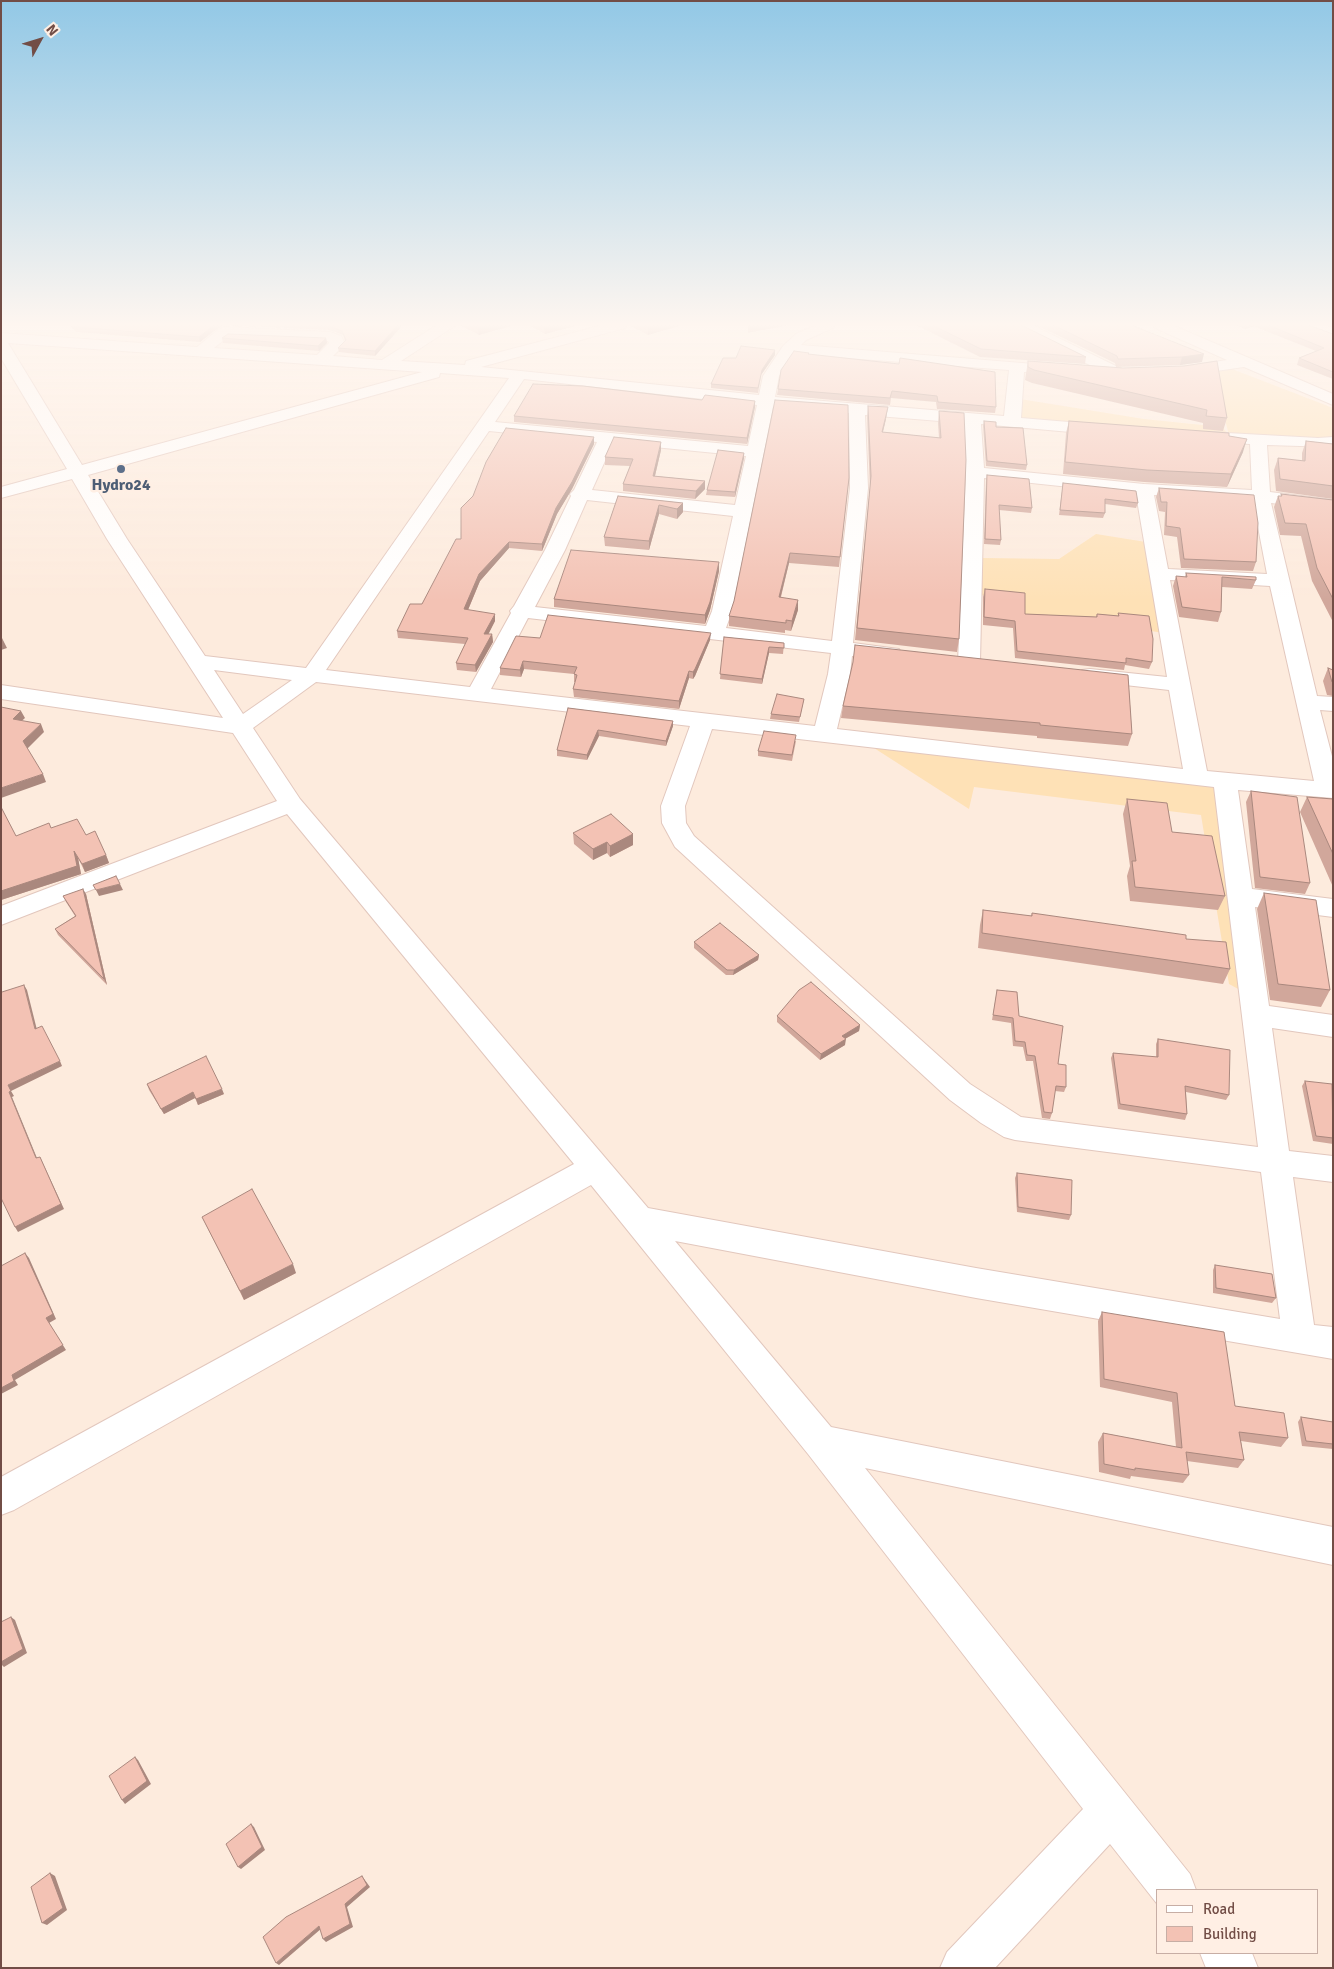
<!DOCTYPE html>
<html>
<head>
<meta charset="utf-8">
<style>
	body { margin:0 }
	#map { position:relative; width:1334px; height:1969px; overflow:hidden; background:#fdebdd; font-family:Signika,sans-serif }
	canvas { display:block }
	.frame { position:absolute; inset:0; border:2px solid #724d46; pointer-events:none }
	.legend { position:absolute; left:1156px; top:1889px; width:162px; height:65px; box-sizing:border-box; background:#ffefe4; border:1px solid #c7aea5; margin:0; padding:6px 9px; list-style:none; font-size:15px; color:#724d46 }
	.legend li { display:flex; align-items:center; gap:10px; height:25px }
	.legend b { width:25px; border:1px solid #c7aea5 }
	.north { position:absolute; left:15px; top:15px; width:50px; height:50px; -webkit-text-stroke:4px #ffefe4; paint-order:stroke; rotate:51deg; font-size:14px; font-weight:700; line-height:20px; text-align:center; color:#724d46 }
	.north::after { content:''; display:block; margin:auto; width:18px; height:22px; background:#724d46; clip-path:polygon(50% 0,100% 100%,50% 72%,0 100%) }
</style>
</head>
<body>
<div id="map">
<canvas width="1334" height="1969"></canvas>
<div class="frame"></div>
<ul class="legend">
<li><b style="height:6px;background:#fff"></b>Road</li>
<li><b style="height:14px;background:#f3c2b4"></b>Building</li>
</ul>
<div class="north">N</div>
</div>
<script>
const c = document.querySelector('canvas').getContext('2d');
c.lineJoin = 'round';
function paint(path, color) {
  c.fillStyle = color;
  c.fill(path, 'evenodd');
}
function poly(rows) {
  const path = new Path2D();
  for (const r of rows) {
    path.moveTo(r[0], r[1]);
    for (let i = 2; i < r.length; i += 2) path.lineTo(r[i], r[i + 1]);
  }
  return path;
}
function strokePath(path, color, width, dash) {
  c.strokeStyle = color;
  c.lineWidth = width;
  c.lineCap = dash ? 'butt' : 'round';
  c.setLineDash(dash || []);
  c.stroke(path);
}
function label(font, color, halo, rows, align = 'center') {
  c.font = font + ' Signika,sans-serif';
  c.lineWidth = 5;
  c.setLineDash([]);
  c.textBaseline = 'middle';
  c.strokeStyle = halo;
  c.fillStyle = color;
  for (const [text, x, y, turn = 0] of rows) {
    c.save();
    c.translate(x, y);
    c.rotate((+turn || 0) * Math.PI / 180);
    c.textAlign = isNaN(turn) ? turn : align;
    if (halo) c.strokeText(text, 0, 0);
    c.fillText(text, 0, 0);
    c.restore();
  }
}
const sand = poly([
	[1227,367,1333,408,1333,442,1230,436,1020,419,1013,410,1014,398,1144,419,1222,427,1229,435,1215,382,1189,370],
	[1096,534,1146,542,1170,634,1132,628,1024,629,1023,600,971,594,983,558,1059,559],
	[860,739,1216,780,1255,998,1229,984,1201,815,974,787,969,809]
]);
const minor = poly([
	[437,325,456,325,401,361,465,365,466,361,603,325,627,325,625,328,481,367,759,395,763,376,783,346,796,334,816,325,835,325,833,328,806,340,801,345,1071,367,1073,370,1071,373,1065,375,1024,372,1021,418,1104,425,1110,426,1112,430,1110,434,1104,435,981,424,984,468,1144,484,1252,490,1250,444,1209,442,1203,441,1200,437,1203,433,1209,432,1318,438,1333,437,1333,447,1267,445,1270,492,1333,500,1333,511,1271,503,1317,696,1333,697,1333,711,1320,710,1333,760,1333,798,1238,790,1252,889,1333,899,1333,917,1255,907,1269,1006,1333,1015,1333,1037,1272,1028,1289,1151,1333,1156,1333,1182,1293,1177,1314,1325,1333,1327,1333,1359,976,1298,675,1241,831,1427,1333,1527,1333,1565,865,1468,1190,1874,1196,1890,1158,1890,1158,1905,1110,1844,995,1968,940,1968,947,1952,1083,1809,808,1454,591,1185,14,1510,1,1515,1,1477,574,1164,287,814,1,925,1,906,277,801,233,733,1,699,1,685,223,718,107,539,72,479,1,498,1,487,67,469,1,358,1,333,197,347,219,329,224,327,330,332,341,336,345,344,333,356,382,360,437,325],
	[228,337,328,341,329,343,317,355,214,348,228,337],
	[8,343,422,372,82,465,8,343],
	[793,354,1009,370,1004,416,775,397,779,376,793,354],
	[440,373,509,378,306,668,205,656,127,539,88,475,439,377,440,373],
	[524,379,757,405,748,446,495,422,524,379],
	[773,407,849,413,850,488,832,641,726,628,732,611,773,407],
	[865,415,964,423,966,472,958,662,961,667,969,668,977,667,980,662,984,478,1136,494,1167,677,1090,669,1082,670,1079,675,1082,680,1090,681,1169,690,1183,769,837,729,850,674,852,656,891,660,899,659,902,654,899,649,891,648,853,643,868,488,865,415],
	[489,431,597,442,574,490,570,494,571,496,545,550,514,606,510,611,511,613,470,687,326,670,489,431],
	[613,443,746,456,735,505,592,490,613,443],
	[1154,495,1253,501,1267,574,1168,569,1154,495],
	[587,500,733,516,712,611,706,626,535,607,565,550,587,500],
	[1170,580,1270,586,1314,781,1207,771,1170,580],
	[528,618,831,653,828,674,815,726,491,689,528,618],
	[214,670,292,680,243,714,214,670],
	[316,682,690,726,661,806,662,823,675,847,950,1100,981,1123,1004,1137,1015,1140,1261,1172,1280,1319,976,1268,648,1208,300,799,253,728,316,682],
	[712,729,1214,787,1258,1147,1021,1117,970,1084,694,836,686,823,685,806,712,729],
	[1012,325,1032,325,1126,371,1128,374,1126,377,1114,377,1015,328,1012,325],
	[1153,325,1172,325,1333,394,1333,405,1244,367,1181,376,1175,374,1173,371,1175,368,1227,360,1155,328,1153,325],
	[1200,1953,1252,1953,1258,1968,1206,1968,1200,1953]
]);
const wall = poly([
	[70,325,400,325,401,327,375,356,339,352,338,348,345,341,343,335,330,330,224,325,218,328,200,342,76,332],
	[460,325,514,325,479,335],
	[529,325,578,325,545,334],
	[629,325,682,325,648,335],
	[916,325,1021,325,1086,357,1085,364,980,357],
	[1036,325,1131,325,1202,362,1180,365,1116,367,1115,363],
	[1236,325,1308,325,1333,334,1333,379,1297,365,1299,358,1316,351,1253,326,1245,329],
	[1325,325,1333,325,1333,328],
	[222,338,326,338,327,343,319,351,223,343],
	[808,354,996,407,995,413,937,409,936,402,891,398,890,405,777,395,778,389],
	[775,355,761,375,758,393,711,388,711,384,736,358],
	[1028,361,1123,368,1227,418,1223,431,1203,429,1203,423,1032,383,1025,380],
	[755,401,755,407,747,444,514,422,514,416],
	[868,406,886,419,883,432,939,438,938,423,939,411,959,639,957,652,855,640,870,488,867,417],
	[984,421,1027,465,1026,470,986,466,983,426],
	[1069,421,1229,436,1243,452,1227,487,1144,482,1063,474,1066,433],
	[594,437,594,444,572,489,557,514,542,551,509,548,480,581,468,610,495,621,488,634,492,634,493,642,476,672,457,670,456,663,465,644,398,638,397,631,422,604,461,539],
	[1306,441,1333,444,1333,499,1276,491,1274,470,1278,458,1302,461,1302,453],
	[661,450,655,476,705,481,705,489,695,499,623,491,623,484,630,466,605,465,605,457],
	[744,453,744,458,735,497,706,495,707,490],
	[987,475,1032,508,1031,513,999,510,1001,540,1000,545,984,544,986,480],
	[849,478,839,567,789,563,781,597,798,610,791,631,785,630,785,633,729,626,729,616],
	[1063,483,1138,503,1136,508,1105,504,1105,513,1103,518,1059,515],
	[1159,488,1256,562,1253,571,1181,568,1177,537,1164,535,1165,512,1159,511,1156,497],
	[1281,494,1333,500,1333,622,1312,581,1301,536,1280,535,1274,507,1278,496,1281,496],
	[618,496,683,503,683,512,677,519,659,514,649,550,605,546,604,537],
	[719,571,710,610,705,624,554,607,554,599],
	[1186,573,1256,580,1252,589,1222,587,1221,612,1218,622,1179,617,1173,586,1176,576,1185,577],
	[985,589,1025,614,1096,617,1097,614,1118,616,1118,613,1152,662,1149,669,1125,665,1124,670,1015,658,1013,628,983,625,983,597],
	[724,637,784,643,783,654,769,653,762,684,720,679],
	[540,638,710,640,695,676,693,679,689,678,679,709,574,697,573,689,575,682,574,682,574,674,524,669,521,677,500,675,500,668],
	[1328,668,1333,670,1333,696,1327,695,1323,681],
	[1128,675,1132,734,1128,746,1037,738,1037,736,841,718,843,706],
	[804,699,799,722,770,719,771,714],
	[568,708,673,721,673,726,666,746,599,736,587,760,557,756,557,750],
	[796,741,792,761,758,756,758,751],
	[1251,791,1310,883,1305,894,1255,888,1246,802],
	[1307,797,1333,799,1333,887,1300,812],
	[1127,799,1172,832,1225,896,1218,910,1130,901,1127,876,1130,866,1123,814],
	[1,807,16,836,51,828,86,835,106,855,109,863,85,872,78,858,81,874,1,900],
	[573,833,633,834,633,845,610,857,607,853,593,860,574,844],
	[1264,893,1330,990,1321,1007,1270,1000,1257,909],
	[86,894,107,985,58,935,55,929,75,916,66,902,63,896],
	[983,910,1031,916,1032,913,1186,939,1230,969,1223,984,978,948,980,925],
	[694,942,759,955,758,960,733,975,726,975,694,948],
	[997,990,1058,1064,1066,1087,1064,1092,1055,1091,1052,1113,1050,1119,1042,1118,1033,1061,1026,1061,1023,1047,1013,1046,1011,1023,992,1020],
	[777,1016,860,1025,859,1031,845,1039,845,1045,820,1060,777,1022],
	[1158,1039,1229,1095,1226,1100,1186,1092,1187,1114,1185,1120,1118,1109,1111,1058,1113,1053,1156,1057,1156,1044],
	[1305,1081,1333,1086,1333,1144,1313,1141,1302,1086],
	[147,1084,224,1094,198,1105,195,1098,164,1114,149,1090],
	[1017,1173,1071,1215,1069,1220,1017,1212,1015,1178],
	[202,1217,296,1273,244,1300],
	[1215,1265,1276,1298,1272,1303,1213,1293,1213,1270],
	[1102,1312,1235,1406,1288,1438,1281,1447,1241,1441,1244,1460,1238,1468,1187,1461,1189,1475,1183,1483,1131,1476,1130,1479,1099,1472,1098,1442,1103,1433,1176,1447,1172,1402,1100,1387,1098,1321],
	[1301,1417,1333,1422,1333,1449,1302,1446,1298,1422]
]);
const shadedWall = poly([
	[214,325,224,325,218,328,200,342,199,337],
	[398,325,400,325,401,327,375,356,375,351],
	[488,325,514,325,479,335,478,328],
	[551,325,578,325,545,334,544,327],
	[655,325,682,325,648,335,648,327],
	[748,325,788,325,748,333],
	[1246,325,1253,325,1253,326,1245,329],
	[326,338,327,343,319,351,318,346],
	[775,350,775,355,761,375,758,393,762,370],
	[1204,354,1202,362,1180,365,1182,357],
	[755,401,755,407,747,444,747,438],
	[888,407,886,419,880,443,882,432],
	[594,437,594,444,572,489,557,514,542,551,542,544,556,508],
	[1247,439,1243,452,1227,487,1231,474],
	[661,442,661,450,653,484,653,476],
	[744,453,744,458,735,497,735,492],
	[705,481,705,489,695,499,696,491],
	[683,503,683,512,677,519,677,509],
	[659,505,659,514,649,550,649,541],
	[509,542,509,548,480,581,465,617,464,609,479,574],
	[790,553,789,563,778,607,779,597],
	[719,562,719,571,710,610,705,624,705,615],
	[798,600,798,610,791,631,792,621],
	[495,614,495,621,485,641,484,634],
	[711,633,710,640,695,676,693,679,693,672],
	[492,634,493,642,476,672,475,665],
	[1,638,2,638,7,648,1,650],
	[769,647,769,653,762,684,762,679],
	[523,661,524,669,521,677,520,670],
	[689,671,689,678,679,709,679,701],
	[21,711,25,718,16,726,13,719],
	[673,721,673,726,666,746,666,741],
	[41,724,44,732,27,749,23,741],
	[598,730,599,736,587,760,587,755],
	[43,774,46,782,1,798,1,788],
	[633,834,633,845,610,857,610,846],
	[607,842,607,853,593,860,593,849],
	[74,851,78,858,81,874,1,900,1,891],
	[106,855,109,863,85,872,82,864],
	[120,884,123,890,99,896,96,890],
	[83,889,86,894,107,985,104,979],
	[759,955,758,960,733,975,734,970],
	[24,985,27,990,38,1034,35,1029],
	[860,1025,859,1031,841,1041,842,1036],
	[846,1039,845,1045,820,1060,821,1054],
	[60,1061,62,1066,11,1091,14,1096,12,1097,39,1163,36,1158,9,1092,8,1085],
	[222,1089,224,1094,198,1105,196,1099],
	[193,1092,195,1098,164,1114,161,1109],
	[40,1157,64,1209,18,1232,15,1227],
	[25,1253,29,1258,56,1319,49,1323,66,1350,15,1380,18,1385,1,1394,1,1388,12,1375],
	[293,1264,296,1273,244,1300,240,1291],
	[11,1617,15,1620,27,1653,4,1667,1,1664,1,1662],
	[135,1757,138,1760,151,1784,125,1804,122,1800],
	[251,1824,254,1827,265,1850,241,1869,238,1867],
	[50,1873,55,1876,67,1910,47,1925,42,1923],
	[362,1876,370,1887,347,1907,353,1927,326,1942,323,1939],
	[319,1926,322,1928,279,1965,276,1963]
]);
const building = poly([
	[72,325,214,325,199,337,74,327,72,325],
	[315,325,398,325,375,351,338,348,346,340,342,331,329,326,315,325],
	[473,325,488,325,478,328,473,325],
	[541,325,551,325,544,327,541,325],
	[644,325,655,325,648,327,644,325],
	[932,325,1021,325,1086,357,981,349,932,325],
	[1053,325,1131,325,1204,354,1182,357,1118,359,1117,356,1053,325],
	[1268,325,1308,325,1333,334,1333,372,1299,358,1324,348,1268,325],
	[228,334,326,338,318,346,222,338,228,334],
	[741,346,775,350,762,370,758,388,711,384,723,358,736,358,741,346],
	[794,351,809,353,808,354,899,364,900,358,995,372,996,407,938,402,937,396,892,391,890,398,778,389,781,370,794,351],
	[1028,361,1123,368,1184,366,1217,361,1227,418,1206,416,1207,410,1034,370,1028,367,1028,361],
	[533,384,583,386,702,400,705,395,755,401,747,438,514,416,533,384],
	[775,400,848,405,849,478,840,557,790,553,779,597,798,600,792,621,786,620,786,623,729,616,734,601,775,400],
	[868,406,888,407,882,432,941,438,939,411,964,413,966,460,959,639,857,628,871,476,868,406],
	[984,421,996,422,996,427,1023,428,1027,465,987,461,984,421],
	[1069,421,1229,433,1229,436,1247,439,1231,474,1147,470,1065,462,1069,421],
	[506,428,594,437,572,482,556,508,542,544,509,542,479,574,464,609,495,614,484,634,492,634,475,665,456,663,468,638,397,631,410,604,422,604,456,539,461,539,461,508,473,496,486,462,506,428],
	[614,437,661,442,653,476,705,481,696,491,623,484,633,459,605,457,614,437],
	[1306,441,1333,444,1333,486,1280,479,1278,458,1305,461,1306,441],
	[718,450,744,453,735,492,707,490,718,450],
	[987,475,1029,479,1032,508,999,505,1001,540,985,539,987,475],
	[1063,483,1136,491,1138,503,1105,499,1105,513,1060,510,1063,483],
	[1159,488,1254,495,1258,523,1256,562,1184,559,1180,528,1166,526,1167,502,1161,502,1159,488],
	[1281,494,1333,500,1333,599,1317,568,1306,524,1285,523,1278,496,1282,496,1281,494],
	[618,496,683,503,677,509,659,505,649,541,604,537,618,496],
	[571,550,719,562,710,602,705,615,554,599,571,550],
	[1186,573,1256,577,1256,580,1222,577,1221,612,1182,607,1176,576,1187,577,1186,573],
	[985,589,1025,593,1025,614,1097,617,1097,614,1119,616,1118,613,1149,616,1153,639,1152,662,1126,658,1126,663,1017,651,1015,621,984,617,985,589],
	[548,615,711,633,695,669,693,672,689,671,679,701,573,689,577,675,574,674,577,667,523,661,520,670,500,668,516,636,540,638,548,615],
	[724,637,784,643,784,648,769,647,762,679,720,674,724,637],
	[855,645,1128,675,1132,734,1040,725,1040,723,843,706,853,662,855,645],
	[1328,668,1333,670,1333,682,1332,682,1328,668],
	[777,694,804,699,800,717,771,714,777,694],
	[1,707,21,711,13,719,41,724,23,741,43,774,1,788,1,707],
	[568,708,673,721,666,741,598,730,587,755,557,750,568,708],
	[764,731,796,735,792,755,758,751,764,731],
	[1251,791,1297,797,1310,883,1260,877,1251,791],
	[1307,797,1333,799,1333,854,1307,797],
	[1127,799,1167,803,1172,832,1212,836,1225,896,1135,887,1132,861,1136,861,1127,799],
	[1,807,16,836,49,823,51,828,77,819,86,835,95,831,106,855,82,864,74,851,77,866,1,891,1,807],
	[611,814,633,834,610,846,607,842,593,849,573,833,611,814],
	[116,876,120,884,96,890,93,885,116,876],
	[83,889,104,979,55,929,76,916,63,896,83,889],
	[1264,893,1316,900,1330,990,1278,984,1264,893],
	[983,910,1032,916,1032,913,1186,935,1186,939,1226,942,1230,969,982,933,983,910],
	[720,923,759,955,734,970,727,970,694,942,720,923],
	[811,982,860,1025,842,1036,846,1039,821,1054,777,1016,799,990,811,982],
	[24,985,35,1029,42,1026,60,1061,8,1085,11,1091,9,1092,36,1158,40,1157,61,1204,15,1227,1,1198,1,991,2,992,24,985],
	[997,990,1017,992,1019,1016,1063,1026,1058,1064,1066,1065,1066,1087,1056,1086,1052,1113,1044,1112,1035,1056,1027,1055,1025,1042,1015,1041,1013,1018,993,1015,997,990],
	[1158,1039,1230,1050,1229,1095,1185,1086,1187,1114,1120,1104,1113,1053,1158,1057,1158,1039],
	[206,1056,222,1089,196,1099,193,1092,161,1109,147,1084,206,1056],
	[1305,1081,1332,1084,1333,1138,1316,1136,1305,1081],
	[1017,1173,1072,1180,1071,1215,1018,1207,1017,1173],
	[252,1189,293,1264,240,1291,202,1217,252,1189],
	[25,1253,53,1314,46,1318,63,1345,12,1375,14,1381,1,1388,1,1266,25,1253],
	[1215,1265,1272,1274,1276,1298,1216,1288,1215,1265],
	[1102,1312,1224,1332,1235,1406,1284,1413,1288,1438,1239,1432,1244,1460,1186,1452,1189,1475,1135,1468,1135,1470,1104,1464,1103,1433,1182,1448,1177,1393,1104,1379,1102,1312],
	[1301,1417,1333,1422,1333,1444,1306,1441,1301,1417],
	[11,1617,23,1649,1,1662,1,1622,11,1617],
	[135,1757,147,1781,122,1800,109,1776,135,1757],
	[251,1824,262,1847,238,1867,226,1844,251,1824],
	[50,1873,63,1908,42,1923,31,1887,50,1873],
	[362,1876,367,1885,345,1904,350,1924,323,1939,319,1926,276,1963,263,1937,286,1917,362,1876]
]);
const markers = [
	[121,469,5,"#5c6f8a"]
];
const farServicenames = [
	["Hydro24",121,486]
];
paint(sand, '#fee1b6');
strokePath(minor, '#e2c7bd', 2);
paint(minor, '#fff');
paint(wall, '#d1a79b');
paint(shadedWall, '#aa887e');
paint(building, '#f3c2b4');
strokePath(building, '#aa887e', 1);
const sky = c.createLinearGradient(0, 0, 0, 601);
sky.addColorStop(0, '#92c8e6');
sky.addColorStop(0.54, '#fef6f0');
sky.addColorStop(1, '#fef6f000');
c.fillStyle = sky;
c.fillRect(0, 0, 1334, 601);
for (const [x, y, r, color] of markers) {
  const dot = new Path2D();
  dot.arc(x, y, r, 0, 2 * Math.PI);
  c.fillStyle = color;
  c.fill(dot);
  strokePath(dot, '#ffefe4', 2);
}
label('bold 16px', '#4e5e75', '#ffefe4', farServicenames);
</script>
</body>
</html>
